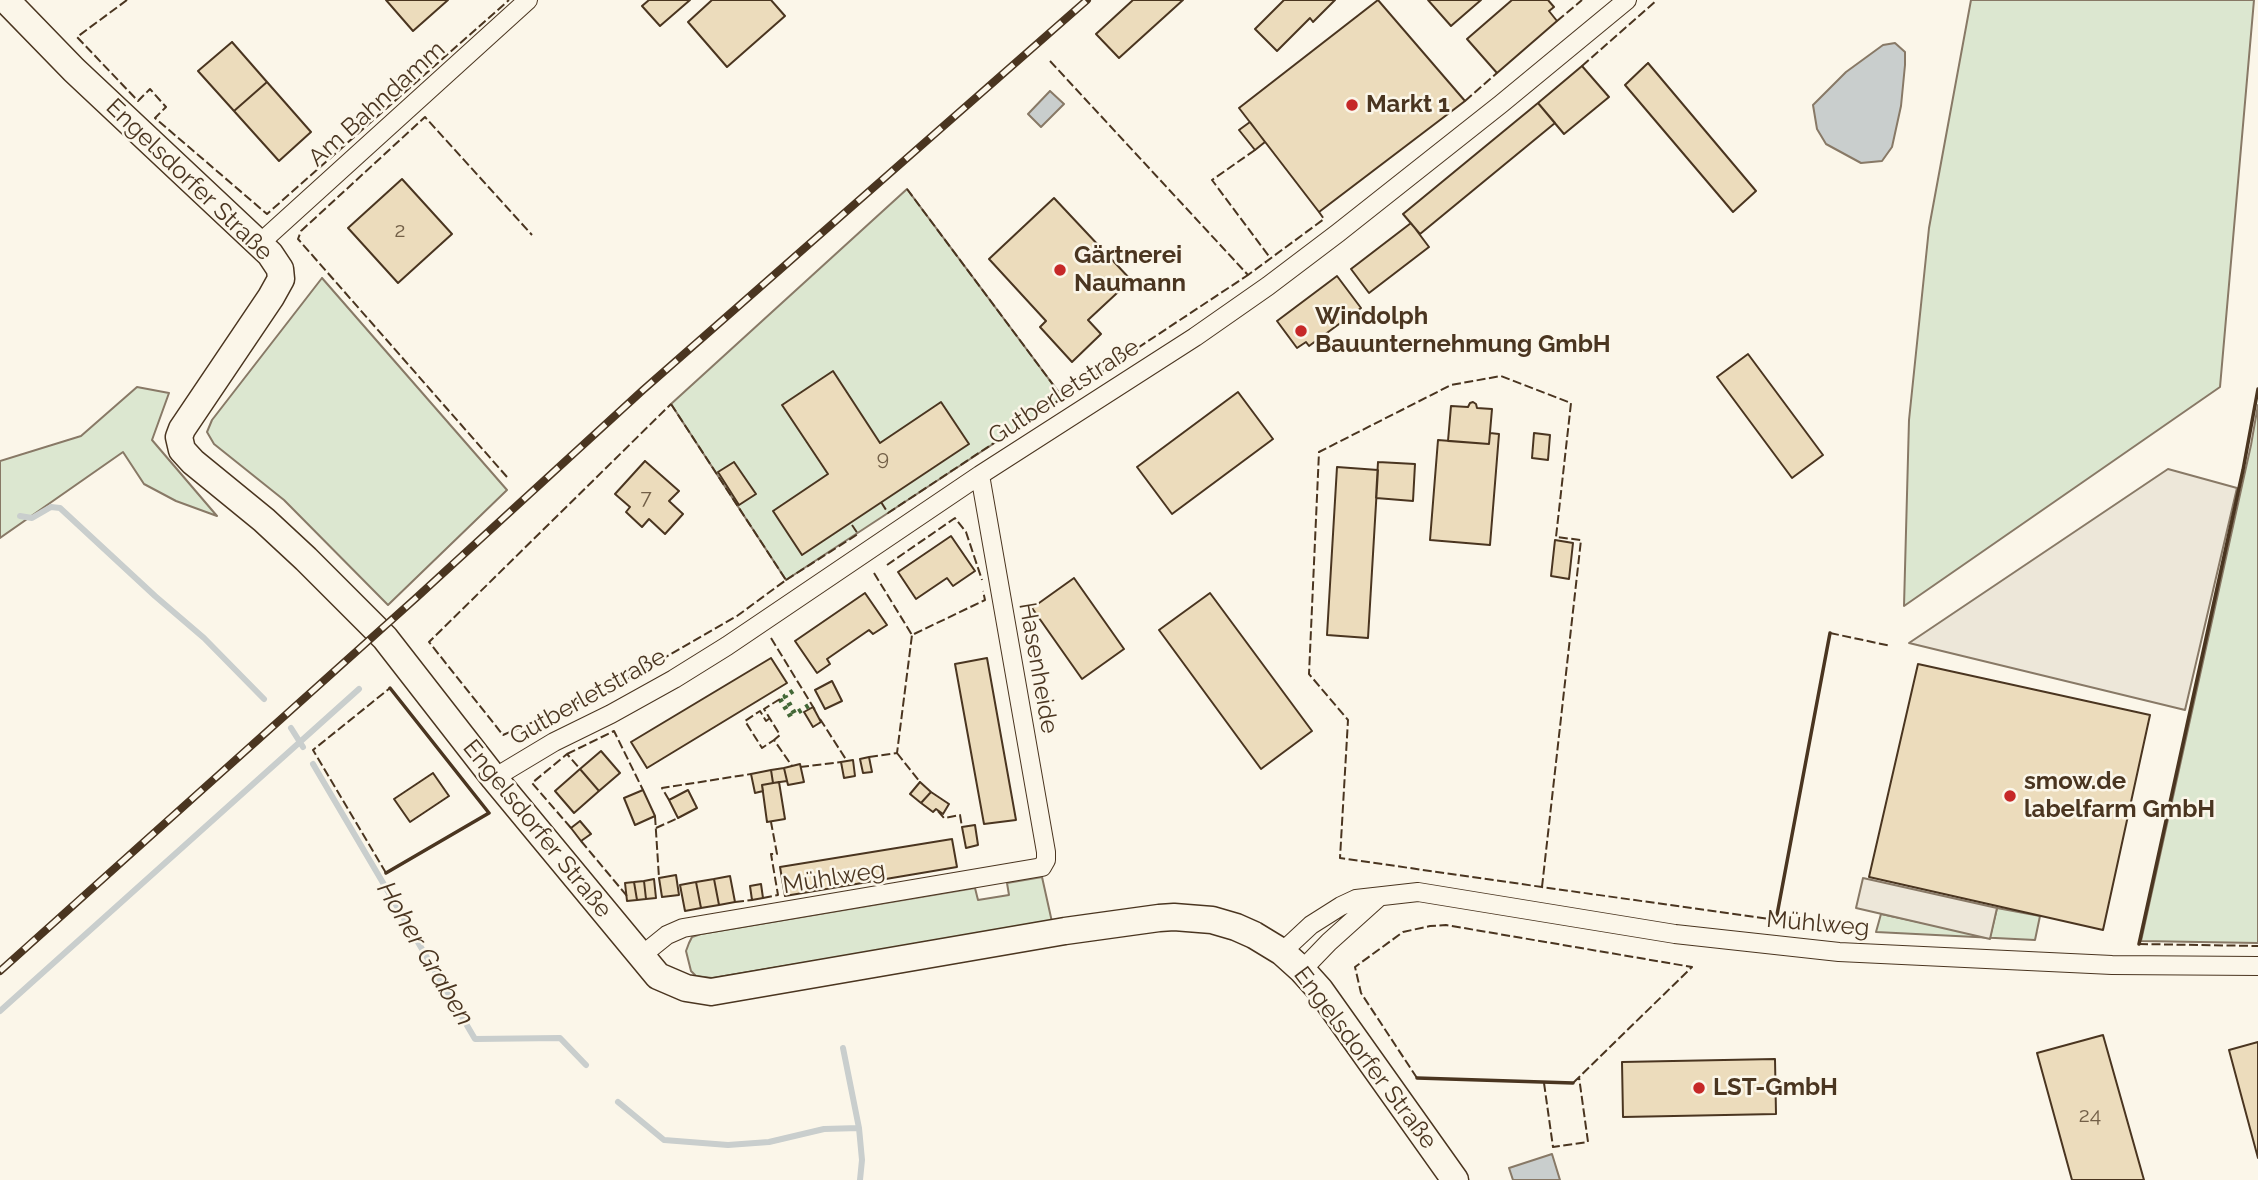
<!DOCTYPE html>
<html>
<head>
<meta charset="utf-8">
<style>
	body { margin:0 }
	canvas { display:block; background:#fbf6e9 }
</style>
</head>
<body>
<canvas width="2258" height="1180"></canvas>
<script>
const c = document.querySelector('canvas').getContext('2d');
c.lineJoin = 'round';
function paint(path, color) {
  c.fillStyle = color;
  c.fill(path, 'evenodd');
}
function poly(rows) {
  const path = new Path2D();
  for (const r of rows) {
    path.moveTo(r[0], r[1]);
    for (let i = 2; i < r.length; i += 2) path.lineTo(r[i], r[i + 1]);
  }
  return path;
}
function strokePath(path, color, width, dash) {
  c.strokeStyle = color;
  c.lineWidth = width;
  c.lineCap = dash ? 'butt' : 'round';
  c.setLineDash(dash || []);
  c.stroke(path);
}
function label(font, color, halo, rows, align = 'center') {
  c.font = font + ' Raleway,sans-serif';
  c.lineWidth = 5;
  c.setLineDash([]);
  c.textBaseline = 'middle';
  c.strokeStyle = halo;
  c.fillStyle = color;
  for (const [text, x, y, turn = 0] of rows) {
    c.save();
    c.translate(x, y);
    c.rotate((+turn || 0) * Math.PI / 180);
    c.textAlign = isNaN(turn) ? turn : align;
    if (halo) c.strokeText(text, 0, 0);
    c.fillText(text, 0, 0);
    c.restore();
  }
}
const green = poly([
	[1971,0,2254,0,2220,387,1904,606,1909,420,1929,228,1971,0],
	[907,189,1063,398,786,580,671,404,907,189],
	[322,278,507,490,388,605,284,500,214,444,207,432,212,420,322,278],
	[137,387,169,393,152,440,217,516,176,501,144,484,123,452,0,538,0,461,81,436,137,387],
	[2258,405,2258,943,2141,941,2251,445,2258,405],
	[1042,877,1052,922,712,978,696,976,691,971,686,951,689,943,692,937,701,934,975,888,978,900,1009,895,1007,883,1042,877],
	[1997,908,2040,916,2035,940,1876,932,1881,914,1990,937,1997,908]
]);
const parking = poly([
	[2168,469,2237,488,2185,710,1909,643,2168,469],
	[1863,878,1997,908,1990,939,1856,908,1863,878]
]);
const water = poly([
	[1895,43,1905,52,1905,65,1901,106,1892,147,1882,161,1861,163,1826,144,1817,129,1813,105,1846,72,1883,45,1895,43],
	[1050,91,1064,104,1041,127,1028,114,1050,91],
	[1552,1154,1560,1180,1513,1180,1509,1168,1552,1154]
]);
const stream = poly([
	[20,516,32,518,51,507,60,508,155,596,204,638,264,699],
	[291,728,303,747],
	[313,764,475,1039,560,1038,586,1065],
	[0,1011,359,689],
	[843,1048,859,1128],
	[618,1102,664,1140,728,1145,769,1142,824,1129,859,1128,862,1160,860,1180]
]);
const building = poly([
	[386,0,448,0,413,31,386,0],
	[649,0,690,0,660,26,642,6,649,0],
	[712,0,771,0,785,16,727,67,688,22,712,0],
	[1133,0,1183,0,1119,58,1096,34,1133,0],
	[1284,0,1335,0,1313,22,1310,18,1277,51,1255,29,1284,0],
	[1378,0,1465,101,1319,212,1239,108,1378,0],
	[1428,0,1481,0,1451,26,1428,0],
	[1512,0,1548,0,1554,7,1549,11,1557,21,1497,73,1467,39,1512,0],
	[232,42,267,82,234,111,198,71,232,42],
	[1648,63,1756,191,1733,212,1625,85,1648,63],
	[1582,66,1609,97,1564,134,1538,103,1582,66],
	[267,82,311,132,279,161,234,111,267,82],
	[1538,103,1555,123,1420,234,1403,214,1538,103],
	[1250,122,1265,142,1255,150,1239,130,1250,122],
	[402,179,452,234,398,283,348,228,402,179],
	[1054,198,1131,280,1088,320,1101,334,1072,362,1040,327,1046,321,989,259,1054,198],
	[1411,223,1429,247,1369,293,1351,269,1411,223],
	[1337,276,1361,308,1309,346,1306,342,1297,348,1277,321,1337,276],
	[1748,354,1823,455,1792,478,1717,377,1748,354],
	[833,371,880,443,941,402,969,444,802,555,773,511,828,474,782,405,833,371],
	[1238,392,1273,439,1172,514,1137,467,1238,392],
	[1473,402,1476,404,1477,408,1492,409,1489,444,1448,441,1451,406,1468,407,1470,403,1473,402],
	[1490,433,1499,434,1490,545,1430,540,1438,440,1489,444,1490,433],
	[1534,433,1550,435,1548,460,1532,458,1534,433],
	[645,461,679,491,669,501,683,514,665,534,649,519,642,527,626,512,630,507,615,494,645,461],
	[734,462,756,494,739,505,718,472,734,462],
	[1378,462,1415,464,1413,501,1376,498,1378,462],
	[1337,467,1378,470,1368,638,1327,635,1337,467],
	[951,536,975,571,953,586,947,578,916,599,898,572,951,536],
	[1555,540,1573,543,1569,579,1551,576,1555,540],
	[1074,578,1124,649,1082,679,1032,608,1074,578],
	[865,593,887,625,873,634,869,630,827,659,830,664,817,673,795,641,865,593],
	[1210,593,1312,731,1261,769,1159,630,1210,593],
	[771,658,787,683,647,768,631,742,771,658],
	[987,658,1016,820,984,824,955,664,987,658],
	[1918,664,2150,715,2103,930,1869,877,1918,664],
	[832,681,842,701,825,709,815,690,832,681],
	[813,707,821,722,813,727,804,712,813,707],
	[601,751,620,773,599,791,580,769,601,751],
	[869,757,872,772,863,773,860,759,869,757],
	[853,760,855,776,844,778,841,762,853,760],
	[800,764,804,782,788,785,784,768,800,764],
	[784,768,787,781,773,783,771,770,784,768],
	[580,769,599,791,574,813,555,791,580,769],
	[771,770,773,783,762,785,763,791,755,793,751,774,771,770],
	[433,773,449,796,410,822,394,799,433,773],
	[779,782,785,819,767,822,762,785,779,782],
	[920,782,931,792,921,803,910,794,920,782],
	[643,790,655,816,635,825,624,798,643,790],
	[688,790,697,808,678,818,669,800,688,790],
	[931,792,949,804,943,814,936,809,933,812,921,803,931,792],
	[580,821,591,834,581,841,571,828,580,821],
	[975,825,978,845,966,848,962,827,975,825],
	[952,839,957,867,785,896,780,867,952,839],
	[676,875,679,895,662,897,659,878,676,875],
	[730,876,735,902,719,905,714,879,730,876],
	[654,879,656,898,646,899,644,881,654,879],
	[714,879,719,905,701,908,696,882,714,879],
	[644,881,646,899,637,900,634,882,644,881],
	[634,882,637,900,627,901,625,883,634,882],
	[696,882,701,908,685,911,680,885,696,882],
	[761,884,763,898,752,900,750,886,761,884],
	[2103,1035,2144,1180,2072,1180,2037,1053,2103,1035],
	[2258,1042,2258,1158,2229,1050,2258,1042],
	[1775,1059,1776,1114,1623,1117,1622,1062,1775,1059]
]);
const minor = poly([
	[259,244,528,0],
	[494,778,554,742,611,714,674,679,727,646,980,475,1195,337,1268,286,1338,233,1501,104,1627,0],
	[1282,952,1311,925,1341,906,1356,899,1418,892,1675,934,1839,952,2112,965,2258,966],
	[641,956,667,935,683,928,1042,867,1046,860,1046,852,980,475],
	[1302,970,1329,942,1379,897]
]);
const secondary = poly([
	[6,0,74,70,270,254,280,269,281,279,271,297,182,429,179,437,182,450,193,462,264,520,306,559,385,638,494,778,658,976,686,988,711,992,1065,931,1159,918,1174,917,1212,920,1236,927,1254,935,1282,952,1302,970,1320,990,1455,1180]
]);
const rail = poly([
	[0,971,416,598,643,390,1087,0]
]);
const hedge = poly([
	[793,691,785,696,795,714,811,704],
	[780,699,791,717]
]);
const fence = poly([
	[127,0,77,37,138,101,150,89,166,107,155,118,267,214,509,0],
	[1557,21,1582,0],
	[1050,61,1248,275,1324,219,1319,212],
	[1582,66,1657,0],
	[1465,101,1497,73],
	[1255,150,1212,180,1271,259],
	[907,189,1063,398],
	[671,404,786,580,737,616,610,689,503,735,429,642,671,404],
	[507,477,298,239,301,231,425,117,532,235],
	[881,502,888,513,1248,275],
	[887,565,955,518,966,532,982,580],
	[874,573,912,635,985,600,983,591],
	[786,580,858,534,852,525],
	[1830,633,1891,646],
	[771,638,815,710],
	[780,699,764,709,780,735,774,740,792,766],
	[770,718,766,721,760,711,745,721,762,748,774,740],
	[820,719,847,761],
	[897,753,920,782],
	[567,754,614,731,643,790],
	[869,757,897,753,912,635],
	[800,767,841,762],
	[669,800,662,788,751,774],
	[938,811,944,818,960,815,962,827],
	[655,816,659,878],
	[571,828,532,783,567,754,580,769],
	[656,828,678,818],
	[581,841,627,896],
	[386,873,313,750,390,688],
	[1542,887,1581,540,1556,537,1571,403,1501,376,1451,385,1319,452,1309,674,1348,720,1340,858,1542,887,1776,920],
	[763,898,778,895,771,854,777,854,771,822],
	[735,902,752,900],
	[2139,944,2258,946],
	[1417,1078,1361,993,1355,967,1403,932,1430,926,1446,925,1692,967,1573,1083],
	[1544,1083,1553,1147,1588,1142,1579,1077]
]);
const wall = poly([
	[386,873,489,813,390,688],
	[1776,920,1830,633],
	[2139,944,2243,470,2258,389],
	[1417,1078,1573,1083]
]);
const markers = [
	[1352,105,7,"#c62828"],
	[1060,270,7,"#c62828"],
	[1301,331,7,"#c62828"],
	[2010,796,7,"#c62828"],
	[1699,1088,7,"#c62828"]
];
const numberNames = [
	["2",400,231],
	["9",883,459],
	["7",646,498],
	["24",2090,1116]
];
const streetNames = [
	["Am Bahndamm",377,104,-42],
	["Engelsdorfer Straße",189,180,44],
	["Gutberletstraße",1064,392,-33],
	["Hasenheide",1038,668,80],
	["Gutberletstraße",588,697,-29],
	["Engelsdorfer Straße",537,829,51],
	["Mühlweg",834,878,-9],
	["Mühlweg",1818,924,5],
	["Engelsdorfer Straße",1365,1058,53]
];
const poiNames = [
	["Markt 1",1366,105],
	["Gärtnerei",1074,256],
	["Naumann",1074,284],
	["Windolph",1315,317],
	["Bauunternehmung GmbH",1315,345],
	["smow.de",2024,782],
	["labelfarm GmbH",2024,810],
	["LST-GmbH",1713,1088]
];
const waterNames = [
	["Hoher Graben",425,954,59]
];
paint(green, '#dce7d0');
strokePath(green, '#887966', 2);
paint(parking, '#ede7d9');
strokePath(parking, '#887966', 2);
paint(water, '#c9cecd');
strokePath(water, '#887966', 2);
strokePath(stream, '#c9cecd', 6);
paint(building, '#ecdcbc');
strokePath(building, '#4a3520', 2);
strokePath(minor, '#4a3520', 20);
strokePath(secondary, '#4a3520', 29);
strokePath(minor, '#fbf6e9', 18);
strokePath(secondary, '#fbf6e9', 26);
strokePath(rail, '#4a3520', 8);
strokePath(rail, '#fbf6e9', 5, [16]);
strokePath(hedge, '#436837', 5, [3.5, 5]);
strokePath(fence, '#4a3520', 2, [9, 3.5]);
strokePath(wall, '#4a3520', 3.5);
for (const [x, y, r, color] of markers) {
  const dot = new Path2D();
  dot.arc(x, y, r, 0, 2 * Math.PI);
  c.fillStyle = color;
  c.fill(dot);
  strokePath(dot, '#fbf6e9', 2.5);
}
label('21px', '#725f47', null, numberNames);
label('24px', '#4a3520', '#fbf6e9', streetNames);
label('bold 24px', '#4a3520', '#fbf6e9', poiNames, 'left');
label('italic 26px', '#4a3520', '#fbf6e9', waterNames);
</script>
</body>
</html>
